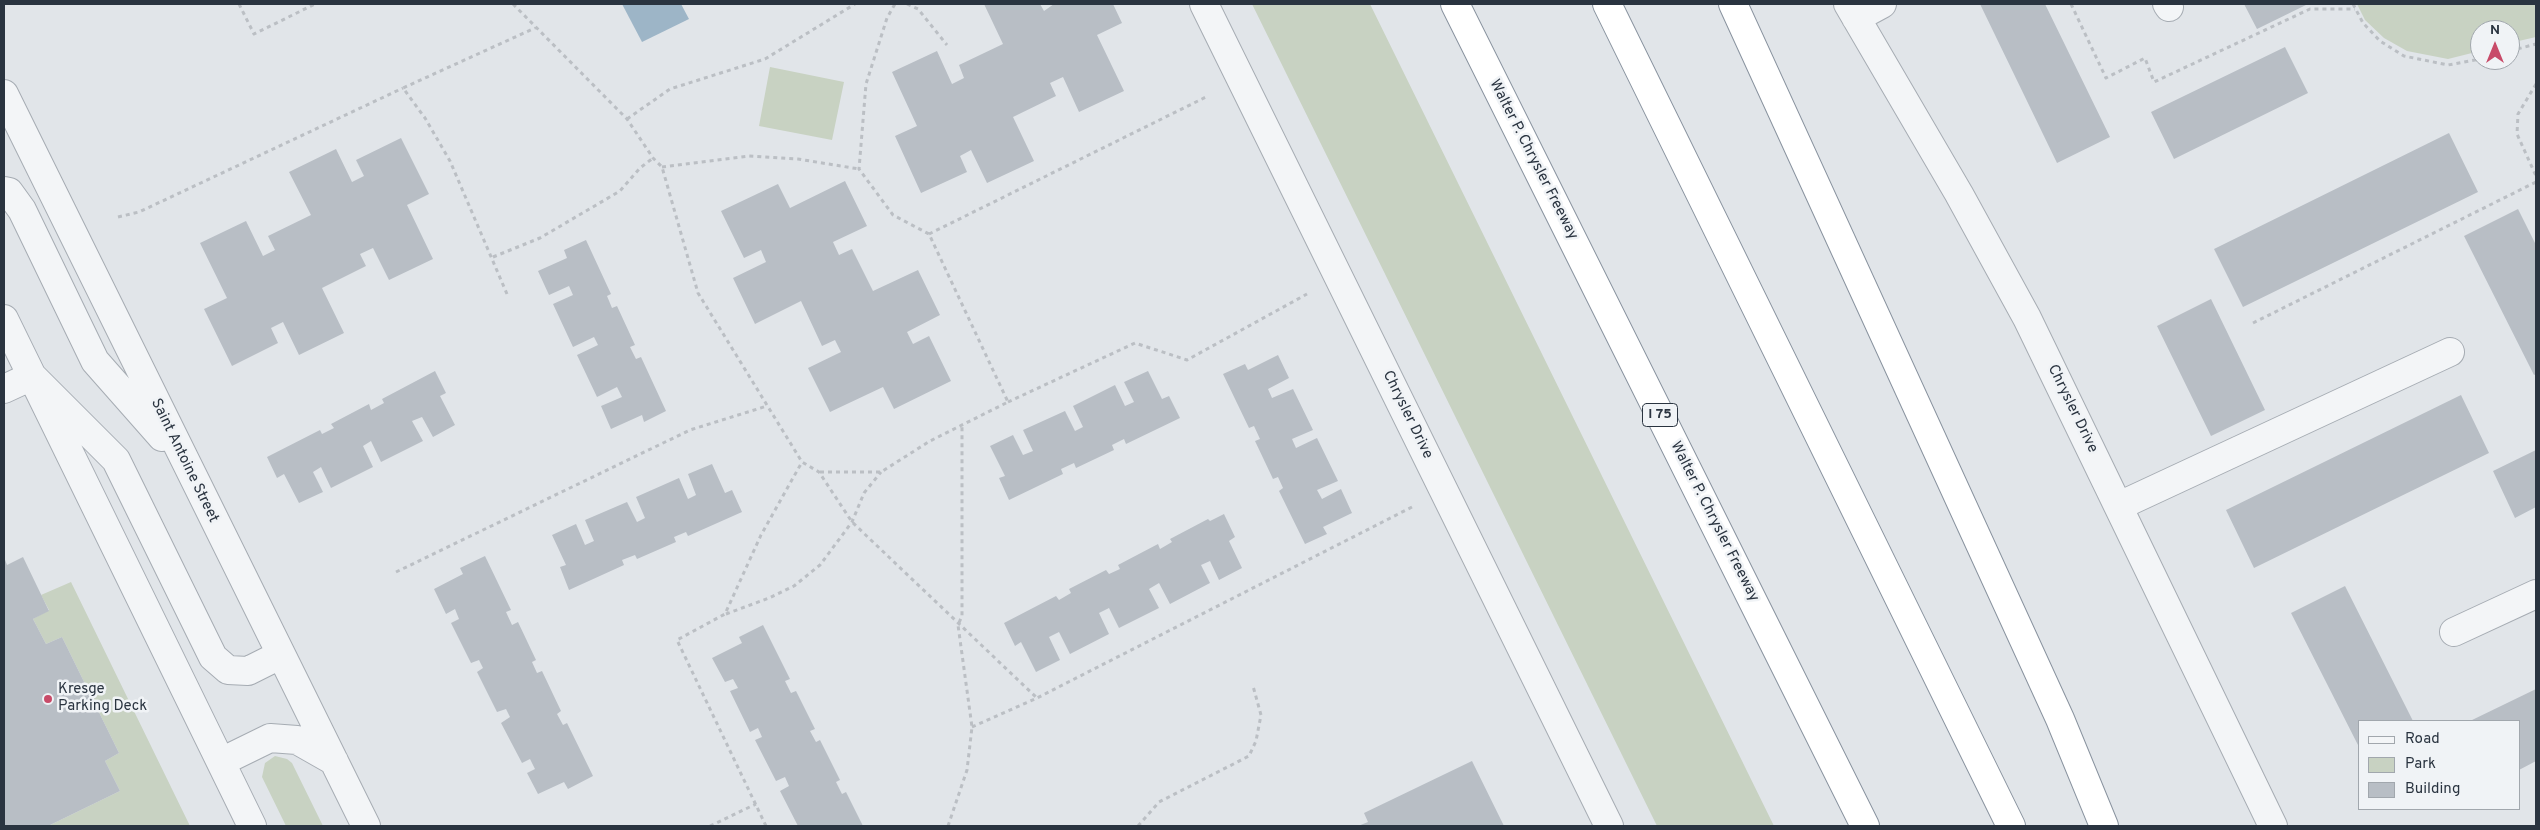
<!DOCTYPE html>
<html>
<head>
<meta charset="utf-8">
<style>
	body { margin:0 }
	#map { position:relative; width:2540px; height:830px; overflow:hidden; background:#e1e5e9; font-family:Overpass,sans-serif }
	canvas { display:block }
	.frame { position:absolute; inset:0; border:5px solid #2a3440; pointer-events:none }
	.legend { position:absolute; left:2358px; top:720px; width:162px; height:90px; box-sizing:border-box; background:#f0f3f6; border:1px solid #a1a7ad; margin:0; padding:6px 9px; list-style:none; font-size:15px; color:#2a3440 }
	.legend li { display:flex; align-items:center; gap:10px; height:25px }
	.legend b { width:25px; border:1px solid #a1a7ad }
	.north { position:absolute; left:2470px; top:20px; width:50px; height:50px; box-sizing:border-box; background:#f0f3f6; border:1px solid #a1a7ad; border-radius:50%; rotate:0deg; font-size:14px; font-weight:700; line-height:20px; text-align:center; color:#2a3440 }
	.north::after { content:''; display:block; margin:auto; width:18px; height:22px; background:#c84b69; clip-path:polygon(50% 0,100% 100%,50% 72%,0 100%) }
</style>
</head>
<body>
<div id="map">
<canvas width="2540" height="830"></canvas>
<div class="frame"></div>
<ul class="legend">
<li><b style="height:6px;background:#f3f5f7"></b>Road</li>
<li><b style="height:14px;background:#c8d2c2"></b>Park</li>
<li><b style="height:14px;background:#b8bec5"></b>Building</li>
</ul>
<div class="north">N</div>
</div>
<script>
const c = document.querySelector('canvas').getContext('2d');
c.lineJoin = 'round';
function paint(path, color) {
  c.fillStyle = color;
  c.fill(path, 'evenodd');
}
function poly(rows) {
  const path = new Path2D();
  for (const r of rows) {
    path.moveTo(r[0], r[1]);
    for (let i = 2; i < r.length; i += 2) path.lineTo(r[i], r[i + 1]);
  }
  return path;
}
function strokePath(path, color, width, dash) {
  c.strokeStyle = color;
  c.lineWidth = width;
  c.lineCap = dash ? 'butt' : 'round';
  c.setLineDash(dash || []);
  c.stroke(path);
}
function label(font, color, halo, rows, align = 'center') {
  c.font = font + ' Overpass,sans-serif';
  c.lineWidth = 5;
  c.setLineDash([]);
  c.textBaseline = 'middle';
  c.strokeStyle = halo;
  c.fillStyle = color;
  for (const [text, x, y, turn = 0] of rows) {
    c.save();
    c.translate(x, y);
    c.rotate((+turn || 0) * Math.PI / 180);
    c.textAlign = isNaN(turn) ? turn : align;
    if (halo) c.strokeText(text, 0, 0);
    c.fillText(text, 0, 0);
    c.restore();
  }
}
const green = poly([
	[1252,4,1370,4,1774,826,1657,826],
	[2357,4,2536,4,2536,37,2510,43,2510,30,2480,30,2480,51,2448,59,2407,51,2384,38,2365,20],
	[770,67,844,82,832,140,759,126],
	[71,582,190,826,48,826,120,791,105,761,119,753,62,637,46,644,33,619,49,610,41,595],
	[275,756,287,759,292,763,323,826,286,826,262,777,265,763]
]);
const water = poly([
	[622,4,681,4,689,19,642,42]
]);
const building = poly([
	[984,4,1040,4,1044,11,1054,4,1113,4,1122,23,1097,35,1124,91,1079,112,1063,77,1050,83,1056,96,1013,117,1034,161,987,183,971,150,960,156,967,172,921,193,895,136,917,126,892,72,937,51,952,84,964,78,959,65,1003,44],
	[1980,4,2045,4,2110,137,2057,163],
	[2244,4,2308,4,2257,29],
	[2285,47,2308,93,2174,159,2151,112],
	[2449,133,2478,192,2243,307,2214,249],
	[401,138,429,194,407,205,433,259,389,280,373,248,360,254,366,266,322,288,344,333,299,355,283,322,271,328,278,343,232,366,204,309,227,298,200,243,246,221,263,256,275,250,268,236,311,215,289,172,336,149,352,182,364,176,356,160],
	[845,181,867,226,833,242,839,255,852,249,873,291,918,270,940,315,907,332,913,344,929,336,951,381,894,409,883,387,830,412,808,368,841,352,835,340,822,346,801,301,755,324,733,278,766,262,761,250,744,258,721,211,778,184,790,208],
	[2518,209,2536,245,2536,374,2534,375,2464,236],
	[586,240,611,294,607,296,612,308,617,306,635,345,630,347,636,359,641,357,666,411,644,422,642,415,611,429,601,406,622,397,617,387,597,397,577,355,598,345,594,337,573,347,553,304,573,295,569,286,549,295,538,271,567,258,564,250],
	[2211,299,2265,410,2211,436,2157,326],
	[1278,355,1289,378,1268,389,1272,398,1293,389,1313,430,1292,439,1296,448,1317,438,1338,481,1317,490,1322,499,1341,489,1352,513,1323,527,1327,534,1305,544,1279,491,1283,488,1278,477,1273,479,1255,441,1260,439,1254,426,1249,428,1223,374,1245,364,1248,370],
	[435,371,446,393,440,396,455,425,433,437,422,417,412,421,423,441,381,462,371,441,363,446,373,467,331,488,321,467,313,472,323,492,299,503,284,474,277,478,267,457,320,430,322,434,334,428,331,424,369,404,371,410,384,403,382,399],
	[1148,371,1162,399,1169,396,1180,418,1126,444,1124,439,1112,445,1114,450,1076,468,1074,463,1061,469,1063,474,1009,500,999,478,1005,476,990,446,1013,435,1023,455,1033,451,1023,430,1065,411,1075,431,1083,427,1073,406,1115,385,1125,406,1134,402,1124,382],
	[2461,395,2489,453,2254,568,2226,510],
	[2536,450,2536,507,2515,518,2493,471],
	[712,464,725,493,732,490,742,512,688,536,686,532,674,537,676,542,637,559,635,555,622,560,624,565,569,590,560,567,566,565,552,535,576,524,585,545,594,541,585,520,627,502,637,522,645,518,636,497,679,478,688,499,696,495,688,474],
	[1224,514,1235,537,1229,541,1242,568,1219,580,1210,561,1201,565,1210,583,1170,604,1159,583,1149,589,1159,608,1119,628,1109,608,1099,613,1109,634,1070,654,1059,632,1049,637,1060,660,1036,672,1021,642,1015,646,1004,623,1056,596,1059,600,1071,593,1069,589,1106,570,1109,574,1120,569,1118,565,1158,544,1160,549,1172,542,1170,539,1208,519,1210,521],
	[485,556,511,610,506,612,512,625,518,622,536,660,532,662,537,673,542,671,561,711,557,714,563,725,567,723,593,776,568,789,564,782,538,794,527,773,535,769,530,759,522,763,501,723,510,717,506,709,497,712,477,672,483,668,479,660,471,663,451,623,459,619,455,609,446,614,434,589,463,574,460,568],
	[4,557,7,565,23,557,49,611,33,619,46,644,62,637,119,753,105,761,120,791,48,826,4,826],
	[2345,586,2413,721,2359,721,2359,747,2291,613],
	[763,625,790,679,785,681,791,693,796,691,815,729,810,731,816,742,820,740,840,780,836,782,842,794,846,792,863,826,798,826,780,791,789,786,785,777,776,781,755,740,762,737,758,728,750,732,730,691,738,688,733,679,725,682,712,658,742,643,739,637],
	[2536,689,2536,761,2519,770,2519,721,2470,721],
	[1472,761,1504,826,1358,826,1368,822,1364,813]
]);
const path = poly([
	[239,4,254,34,315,4],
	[513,4,627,119,653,158,662,167,698,293,802,462,819,472,852,522,1037,698],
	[907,4,918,9,947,45],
	[2071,4,2106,78,2145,58,2154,82,2310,9,2355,9],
	[2353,4,2363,23,2380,41,2404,56,2448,65,2480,59],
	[2510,51,2536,44],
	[2536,84,2518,114,2517,134,2536,176],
	[627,119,670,89,765,59,855,4],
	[662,167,749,156,798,159,859,169],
	[118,217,139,212,403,88],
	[929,234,1208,96],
	[493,257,540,238,620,191,640,168,653,158],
	[507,294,450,161,425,118,403,88,535,28],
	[2253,323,2536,182],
	[1008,402,1135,343,1187,360,1307,294],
	[820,472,881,472,930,441,1008,402,929,234,893,215,859,169,866,84,887,18,895,4],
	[396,572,690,430,767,406],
	[726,614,769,598,794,586,820,565,852,522,864,493,881,472],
	[972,727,1037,698,1412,507],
	[710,826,756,804],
	[766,826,677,640,725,614,761,535,802,462],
	[948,826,967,770,972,727,958,625,962,616,962,426],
	[1138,826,1159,802,1249,756,1256,741,1261,715,1253,686]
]);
const minor = poly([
	[1204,4,1609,826],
	[1848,4,1959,194,2027,318,2273,826],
	[2167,4,2169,7],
	[1856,18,1882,4],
	[4,94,366,826],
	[4,191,9,192,22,210,95,361,162,437],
	[4,319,252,826],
	[4,389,32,376,116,460,213,657,228,670,248,671,280,655],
	[2119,506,2450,352],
	[2454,632,2536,594],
	[221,762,270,738,297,740,334,761]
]);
const highway = poly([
	[1455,4,1865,826],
	[1607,4,2011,826],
	[1733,4,2060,719,2104,826]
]);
const markers = [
	[48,699,5,"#c84b69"]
];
const shields = [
	[1660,415,35]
];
const shieldNames = [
	["I 75",1660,415]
];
const streetNames = [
	["Walter P. Chrysler Freeway",1533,160,63],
	["Chrysler Drive",2072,409,64],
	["Chrysler Drive",1407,415,64],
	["Saint Antoine Street",184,461,64],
	["Walter P. Chrysler Freeway",1714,522,63]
];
const poiNames = [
	["Kresge",58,690],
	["Parking Deck",58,707]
];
paint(green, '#c8d2c2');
paint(water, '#9db5c7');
paint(building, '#b8bec5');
strokePath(minor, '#a6acb3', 30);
strokePath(highway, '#89939f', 30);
strokePath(path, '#bbbfc4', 3, [4, 4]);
strokePath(minor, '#f3f5f7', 28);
strokePath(highway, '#fff', 28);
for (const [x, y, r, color] of markers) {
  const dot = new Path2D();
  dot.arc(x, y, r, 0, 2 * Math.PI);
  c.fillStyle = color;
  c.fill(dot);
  strokePath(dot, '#f0f3f6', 2);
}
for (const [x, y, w] of shields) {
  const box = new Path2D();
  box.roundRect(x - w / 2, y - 11.5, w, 23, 4);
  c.fillStyle = '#f0f3f6';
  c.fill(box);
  strokePath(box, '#2a3440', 1);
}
label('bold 14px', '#2a3440', null, shieldNames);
label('15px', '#2a3440', '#f0f3f6', streetNames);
label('15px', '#2a3440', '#f0f3f6', poiNames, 'left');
</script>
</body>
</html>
